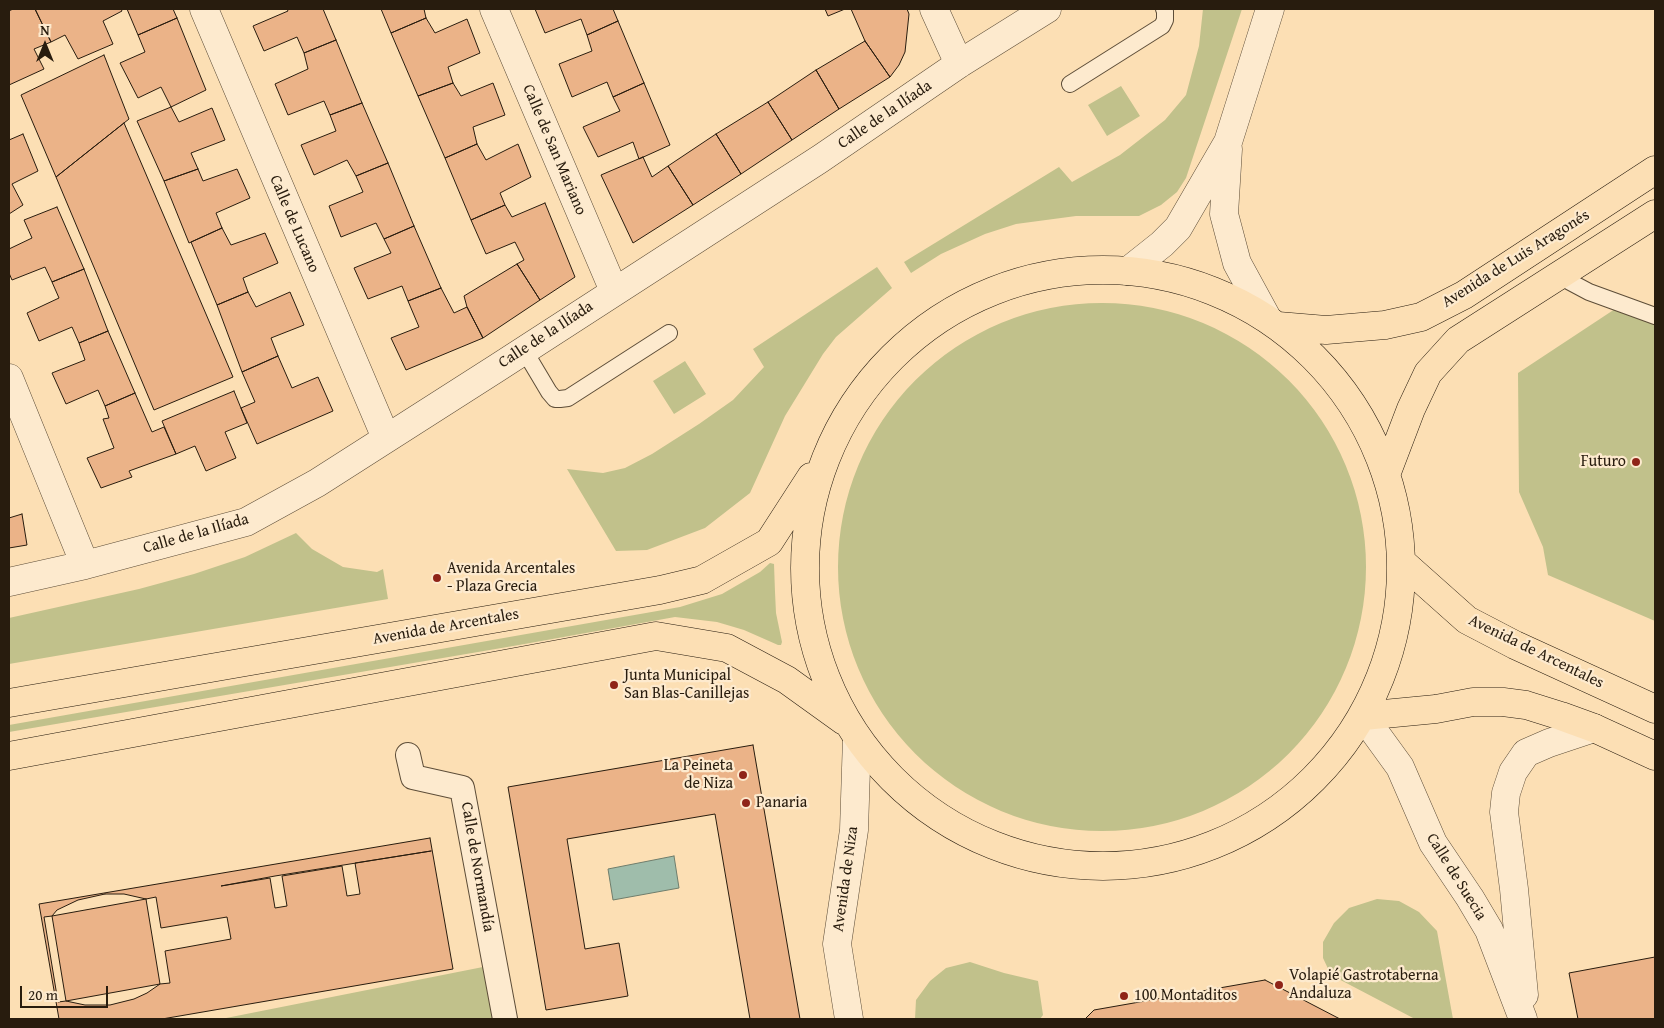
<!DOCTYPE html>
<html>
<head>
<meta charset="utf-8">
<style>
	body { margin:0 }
	#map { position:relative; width:1664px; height:1028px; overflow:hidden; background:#fcdfb4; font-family:"Gentium Book Plus",serif }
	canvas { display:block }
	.frame { position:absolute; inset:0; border:10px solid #281c0e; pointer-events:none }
	.north { position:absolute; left:20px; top:20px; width:50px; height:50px; -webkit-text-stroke:4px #fdeace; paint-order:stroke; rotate:0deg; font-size:14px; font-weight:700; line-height:20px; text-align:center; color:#281c0e }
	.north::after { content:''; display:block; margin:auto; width:18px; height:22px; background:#281c0e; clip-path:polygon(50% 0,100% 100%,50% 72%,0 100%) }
	.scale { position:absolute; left:20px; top:986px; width:88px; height:22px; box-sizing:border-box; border:2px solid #281c0e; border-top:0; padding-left:6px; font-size:15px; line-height:18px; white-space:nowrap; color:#281c0e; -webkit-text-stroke:4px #fdeace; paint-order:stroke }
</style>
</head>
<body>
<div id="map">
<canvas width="1664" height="1028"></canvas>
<div class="frame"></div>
<div class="north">N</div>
<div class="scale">20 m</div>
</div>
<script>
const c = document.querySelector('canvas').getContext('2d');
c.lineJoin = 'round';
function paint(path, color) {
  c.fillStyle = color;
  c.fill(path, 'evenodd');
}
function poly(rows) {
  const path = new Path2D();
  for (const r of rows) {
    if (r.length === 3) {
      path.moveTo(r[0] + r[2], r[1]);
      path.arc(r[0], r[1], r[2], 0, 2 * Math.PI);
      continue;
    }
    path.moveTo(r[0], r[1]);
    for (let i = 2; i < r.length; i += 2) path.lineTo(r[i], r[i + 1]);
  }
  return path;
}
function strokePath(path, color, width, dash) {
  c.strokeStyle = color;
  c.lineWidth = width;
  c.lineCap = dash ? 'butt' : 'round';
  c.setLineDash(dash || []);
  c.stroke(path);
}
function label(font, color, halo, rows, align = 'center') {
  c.font = font + ' "Gentium Book Plus",serif';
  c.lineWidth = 4.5;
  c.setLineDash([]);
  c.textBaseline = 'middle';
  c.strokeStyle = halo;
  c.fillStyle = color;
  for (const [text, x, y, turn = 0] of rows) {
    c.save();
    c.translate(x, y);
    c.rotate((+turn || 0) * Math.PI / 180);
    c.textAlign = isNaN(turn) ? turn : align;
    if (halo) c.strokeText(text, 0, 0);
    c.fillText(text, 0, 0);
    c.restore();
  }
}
const green = poly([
	[1203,9,1242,9,1186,178,1177,192,1161,205,1139,216,1076,216,1016,224,985,234,941,254,911,273,904,262,1059,167,1072,182,1120,155,1165,120,1186,95,1199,46],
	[1121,86,1140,116,1107,136,1088,105],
	[877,267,892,288,836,337,823,354,785,416,750,493,705,528,647,550,616,551,567,469,603,473,625,468,652,454,699,424,733,400,764,367,753,349],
	[1102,567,264],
	[1615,309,1655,324,1655,621,1548,575,1543,547,1519,492,1518,373],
	[685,361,706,394,674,414,653,381],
	[296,533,312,549,343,567,377,572,383,569,388,599,9,664,9,618,139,589,194,574,245,557],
	[770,563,774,564,775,592,776,613,782,642,781,645,778,645,744,630,717,622,675,617,519,645,9,732,9,725,680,607,722,594,760,572],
	[1377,899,1399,901,1419,912,1437,931,1453,1019,1415,1019,1331,975,1323,958,1323,942,1334,923,1349,908],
	[970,962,1004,973,1038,981,1043,1015,1040,1019,915,1019,916,1000,930,981,946,968],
	[488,966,497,1019,221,1019]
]);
const water = poly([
	[674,856,679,888,613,900,608,869,674,856]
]);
const building = poly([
	[13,9,35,9,51,42,34,49,44,69,9,85,9,11,13,9],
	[35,9,121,9,122,11,103,21,113,44,78,59,65,35,51,42,35,9],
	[127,9,173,9,177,18,138,35,127,9],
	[287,9,323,9,336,40,304,53,297,37,264,51,253,26,288,11,287,9],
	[381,9,424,9,426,18,391,33,381,9],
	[535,9,613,9,618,21,587,35,581,19,545,33,535,9],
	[825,9,845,9,828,16,825,9],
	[851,9,907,9,909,14,905,52,899,65,890,77,865,41,851,9],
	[177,18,206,90,171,107,161,87,138,98,120,63,145,52,138,35,177,18],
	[426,18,435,33,467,19,480,53,448,67,453,83,418,96,391,33,426,18],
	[618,21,644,83,613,97,607,82,572,97,559,64,592,51,587,35,618,21],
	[336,40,362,103,330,115,324,101,288,115,275,84,308,69,304,53,336,40],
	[865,41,890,77,839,109,816,70,865,41],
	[104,55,129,119,56,177,21,95,104,55],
	[816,70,839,109,792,140,768,102,816,70],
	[453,83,461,96,493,83,505,115,473,127,477,144,445,158,418,96,453,83],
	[644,83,670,145,639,159,633,142,598,157,583,127,620,111,613,97,644,83],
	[768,102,792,140,741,174,716,134,768,102],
	[362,103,388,163,356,176,347,160,314,175,301,145,336,131,330,115,362,103],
	[171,107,179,122,212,108,225,140,191,153,198,169,164,181,137,121,171,107],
	[124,123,233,377,154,410,56,177,124,123],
	[23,134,38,171,12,184,23,205,9,214,9,140,23,134],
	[716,134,741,174,693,205,668,166,716,134],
	[477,144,486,160,518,144,531,177,500,193,505,205,471,220,445,158,477,144],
	[643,157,652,177,668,166,693,205,633,243,601,175,643,157],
	[388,163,414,226,384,239,376,223,341,237,329,206,363,192,356,176,388,163],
	[198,169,203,181,237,169,250,198,216,213,222,228,189,243,164,181,198,169],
	[545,203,575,277,540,300,517,264,524,260,515,242,486,254,471,220,505,205,512,217,545,203],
	[57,207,84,269,52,282,45,267,12,280,9,273,9,249,32,238,24,220,57,207],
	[414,226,441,288,408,301,402,286,368,299,354,268,391,253,384,239,414,226],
	[222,228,231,245,265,233,278,263,243,278,248,292,217,305,191,242,222,228],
	[517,264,540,300,483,338,467,307,464,296,517,264],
	[84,269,108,331,79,343,72,327,39,341,27,313,59,298,52,282,84,269],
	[441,288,454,313,467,307,483,338,406,370,391,338,419,327,408,301,441,288],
	[248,292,256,307,290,292,304,325,271,338,278,356,242,372,217,305,248,292],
	[108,331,135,393,105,406,98,390,66,404,52,373,85,360,79,343,108,331],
	[278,356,292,388,318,377,333,411,257,444,241,408,255,402,242,372,278,356],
	[234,391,247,423,225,432,236,458,206,471,195,446,176,454,162,421,234,391],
	[135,393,152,432,164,427,176,454,129,471,132,477,101,488,87,458,114,448,103,419,109,418,105,406,135,393],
	[22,514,27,545,9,548,9,518,22,514],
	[753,745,800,1019,750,1019,715,814,567,839,585,949,619,943,628,996,546,1010,508,787,753,745],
	[430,838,453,969,162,1019,59,1019,39,904,430,838],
	[431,851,355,863,360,894,347,896,342,866,282,876,287,906,275,908,270,878,221,886,275,876,431,851],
	[105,894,124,894,146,899,156,897,161,928,227,917,231,939,165,951,170,983,160,984,147,993,134,999,110,1005,85,1005,66,1001,58,1002,44,917,52,916,57,910,78,900,105,894],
	[146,899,160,984,66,1001,52,916,146,899],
	[1655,957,1655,1019,1578,1019,1569,973,1655,957],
	[1265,980,1340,1019,1085,1019,1094,1010,1265,980]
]);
const service = poly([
	[1070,84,1162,26,1165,20,1165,11,1164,9],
	[1559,276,1589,292,1655,316],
	[524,350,549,392,555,399,560,399,568,398,669,333]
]);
const pedestrian = poly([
	[408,755,413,777,462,788,505,1019]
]);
const minor = poly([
	[204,9,386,438],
	[494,9,614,291],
	[934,9,959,64],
	[1228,149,1224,214,1237,263,1267,318],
	[1128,271,1162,244,1178,228,1228,142,1270,9],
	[9,378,85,565],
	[9,582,85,565,246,522,317,483,497,368,820,159,959,64,1047,9],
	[1363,716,1400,767,1433,843,1470,898,1489,930,1523,1019],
	[1524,995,1514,889,1504,812,1506,793,1513,772,1526,753,1549,743,1594,728],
	[849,1019,837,944,854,830,857,738]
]);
const primary = poly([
	[1103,568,298],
	[1278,326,1326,330,1385,325,1421,317,1464,295,1655,170],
	[1387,472,1411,409,1428,373,1458,340,1655,214],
	[1403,563,1467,620,1515,645,1655,709],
	[9,703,660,590,702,580,769,542,811,477],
	[1363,716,1436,709,1473,702,1503,702,1526,705,1561,716,1594,728,1655,756],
	[9,756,656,636,727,648,787,680,844,721]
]);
const markers = [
	[1636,462,5,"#8f2418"],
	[437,578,5,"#8f2418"],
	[614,685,5,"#8f2418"],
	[743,775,5,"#8f2418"],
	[746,803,5,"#8f2418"],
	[1279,985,5,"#8f2418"],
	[1124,996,5,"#8f2418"]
];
const streetNames = [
	["Calle de la Ilíada",885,115,-34],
	["Calle de San Mariano",554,150,67],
	["Calle de Lucano",294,224,67],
	["Avenida de Luis Aragonés",1516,259,-32],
	["Calle de la Ilíada",546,335,-33],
	["Calle de la Ilíada",196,534,-16],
	["Avenida de Arcentales",446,627,-10],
	["Avenida de Arcentales",1536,652,26],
	["Calle de Normandía",477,867,80],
	["Calle de Suecia",1456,877,58],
	["Avenida de Niza",846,879,-82]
];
const poiNames = [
	["Futuro",1626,462,"right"],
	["Avenida Arcentales",447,569],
	["- Plaza Grecia",447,587],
	["Junta Municipal",624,676],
	["San Blas-Canillejas",624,694],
	["La Peineta",733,766,"right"],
	["de Niza",733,784,"right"],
	["Panaria",756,803],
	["Volapié Gastrotaberna",1289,976],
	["Andaluza",1289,994],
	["100 Montaditos",1134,996]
];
paint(green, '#c1c18b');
paint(water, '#9fbdab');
strokePath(water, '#6f7d6c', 1);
paint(building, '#ebb388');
strokePath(building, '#281c0e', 1);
strokePath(service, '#5d4d38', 18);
strokePath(pedestrian, '#5d4d38', 26);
strokePath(minor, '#5d4d38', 29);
strokePath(primary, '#281c0e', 29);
strokePath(service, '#fdeace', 16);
strokePath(pedestrian, '#fdeace', 24);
strokePath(minor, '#fdeace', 28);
strokePath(primary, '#fcdfb4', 28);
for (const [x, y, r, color] of markers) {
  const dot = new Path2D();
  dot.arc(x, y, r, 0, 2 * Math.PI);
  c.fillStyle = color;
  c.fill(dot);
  strokePath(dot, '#fdeace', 2);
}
label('16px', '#281c0e', '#fdeace', streetNames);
label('16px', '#281c0e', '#fdeace', poiNames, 'left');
</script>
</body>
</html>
